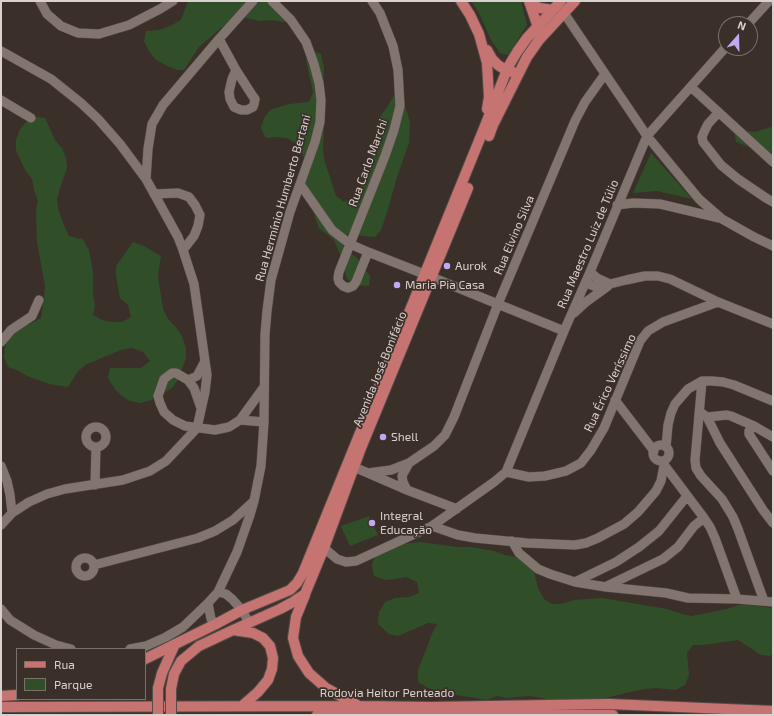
<!DOCTYPE html>
<html>
<head>
<meta charset="utf-8">
<style>
	body { margin:0 }
	#map { position:relative; width:774px; height:716px; overflow:hidden; background:#3b2f2a; font-family:"Exo 2",sans-serif }
	canvas { display:block }
	.frame { position:absolute; inset:0; border:2px solid #d9d1ce; pointer-events:none }
	.legend { position:absolute; left:16px; top:648px; width:130px; height:52px; box-sizing:border-box; background:#3b2f2a; border:1px solid #7a706c; margin:0; padding:5px 7px; list-style:none; font-size:12px; color:#d9d1ce }
	.legend li { display:flex; align-items:center; gap:8px; height:20px }
	.legend b { width:20px; border:1px solid #7a706c }
	.north { position:absolute; left:718px; top:16px; width:40px; height:40px; box-sizing:border-box; background:#3b2f2a; border:1px solid #7a706c; border-radius:50%; rotate:20deg; font-size:11px; font-weight:700; line-height:16px; text-align:center; color:#d9d1ce }
	.north::after { content:''; display:block; margin:auto; width:14px; height:18px; background:#c0a8f3; clip-path:polygon(50% 0,100% 100%,50% 72%,0 100%) }
</style>
</head>
<body>
<div id="map">
<canvas width="774" height="716"></canvas>
<div class="frame"></div>
<ul class="legend">
<li><b style="height:5px;background:#c67472"></b>Rua</li>
<li><b style="height:11px;background:#304f29"></b>Parque</li>
</ul>
<div class="north">N</div>
</div>
<script>
const c = document.querySelector('canvas').getContext('2d');
c.lineJoin = 'round';
function paint(path, color) {
  c.fillStyle = color;
  c.fill(path, 'evenodd');
}
function poly(rows) {
  const path = new Path2D();
  for (const r of rows) {
    if (r.length === 3) {
      path.moveTo(r[0] + r[2], r[1]);
      path.arc(r[0], r[1], r[2], 0, 2 * Math.PI);
      continue;
    }
    path.moveTo(r[0], r[1]);
    for (let i = 2; i < r.length; i += 2) path.lineTo(r[i], r[i + 1]);
  }
  return path;
}
function strokePath(path, color, width, dash) {
  c.strokeStyle = color;
  c.lineWidth = width;
  c.lineCap = dash ? 'butt' : 'round';
  c.setLineDash(dash || []);
  c.stroke(path);
}
function label(font, color, halo, rows, align = 'center') {
  c.font = font + ' "Exo 2",sans-serif';
  c.lineWidth = 3.5;
  c.setLineDash([]);
  c.textBaseline = 'middle';
  c.strokeStyle = halo;
  c.fillStyle = color;
  for (const [text, x, y, turn = 0] of rows) {
    c.save();
    c.translate(x, y);
    c.rotate((+turn || 0) * Math.PI / 180);
    c.textAlign = isNaN(turn) ? turn : align;
    if (halo) c.strokeText(text, 0, 0);
    c.fillText(text, 0, 0);
    c.restore();
  }
}
const green = poly([
	[188,1,266,1,284,8,295,16,293,21,283,22,273,20,260,21,241,17,221,28,199,47,184,70,178,70,167,66,155,59,149,51,144,41,146,31,159,30,170,26,181,20],
	[471,1,521,1,527,25,508,55,500,53,491,40,479,13],
	[311,50,321,54,324,67,322,107,324,129,323,148,324,159,336,196,344,202,353,198,359,188,365,181,372,161,370,149,375,137,377,126,381,115,388,106,394,95,395,96,404,102,410,122,409,143,397,177,388,209,381,230,375,237,363,236,353,234,343,235,342,244,349,252,357,258,370,276,369,286,358,285,347,279,342,259,334,240,319,228,315,218,314,207,300,191,305,161,302,152,297,144,287,138,276,137,266,138,261,128,264,118,270,110,289,104,309,102,313,92,306,60],
	[37,117,45,118,55,140,62,148,66,158,67,168,60,188,57,199,58,209,65,228,69,236,80,239,82,238,89,250,93,272,93,294,95,305,93,315,102,320,111,322,122,322,131,317,128,305,120,298,116,276,116,266,133,242,144,246,161,256,158,276,163,309,168,319,175,326,182,336,186,348,186,358,178,380,172,388,151,400,140,403,130,401,122,396,115,389,108,378,110,368,141,368,150,361,143,352,132,348,121,350,87,364,78,371,68,387,49,384,27,376,19,371,8,367,4,357,5,347,9,336,19,326,30,324,41,318,44,298,45,286,37,242,36,211,38,201,34,190,32,179,25,170,16,150,16,140,20,129,27,121],
	[771,127,773,129,773,156,736,142,734,131,744,131,755,132],
	[651,153,692,199,657,191,633,193],
	[369,516,378,535,350,546,341,526],
	[420,542,457,547,471,547,494,551,505,555,524,559,532,564,538,588,544,599,552,604,562,604,574,600,602,598,667,609,682,614,691,616,727,609,738,605,749,605,773,608,773,653,770,656,761,655,738,640,703,645,693,645,687,653,689,675,685,685,675,690,656,688,645,689,634,691,573,706,558,701,530,696,506,698,497,696,487,700,439,692,428,688,418,682,418,670,432,634,437,624,428,623,398,636,389,634,378,624,379,612,385,602,395,598,409,597,419,593,417,582,406,577,395,579,385,580,374,576,372,564,377,552,396,545]
]);
const minor = poly([
	[40,1,47,14,61,26,78,33,99,34,129,25,160,9,173,1],
	[564,13,647,136,699,199,722,219,754,237,773,246],
	[748,24,769,1],
	[219,39,236,70,252,95,255,99,254,104,253,107,247,110,241,110,234,107,230,99,229,92,232,79,236,70],
	[1,51,51,79,81,103,98,119,120,144,146,179,178,237,183,250,194,284,207,375,205,392,197,428,166,461,150,471,123,480,65,489,47,494,29,502,12,513,1,525],
	[691,87,773,162],
	[1,100,31,118],
	[718,113,708,124,704,132,702,137,703,142,721,165,738,179,766,198,773,202],
	[146,179,148,149,152,124,163,105,219,39,253,1],
	[300,184,332,230,350,244,368,252,424,274,564,331],
	[154,194,178,193,189,197,195,205,200,215,198,226,194,236,183,250],
	[617,205,633,203,660,204,719,218],
	[368,252,356,282,353,286,348,288,343,286,339,282,338,278,339,272,385,156,394,130,400,106,398,70,393,46,380,13,372,1],
	[590,272,597,278,610,284],
	[586,283,594,286,602,286,626,280,645,276,658,276,670,279,718,302,773,324],
	[574,313,586,302,608,286],
	[1,342,11,330,32,316,39,300],
	[188,380,197,376,205,361],
	[702,381,695,460,696,468,701,476,722,499,733,517,738,529,764,601],
	[615,400,654,451],
	[201,408,194,388,188,380,176,373,172,373,164,379,158,396,160,403,164,412,173,420,185,426,215,430,229,427,240,420,264,387],
	[700,412,707,417,720,443,763,510,773,523],
	[707,417,727,415,731,416,754,426,773,437],
	[240,420,264,422],
	[754,426,749,431,749,434,773,471],
	[96,437,10],
	[661,453,8],
	[666,447,668,425,671,413,675,404,688,389,702,381,712,381,723,382,734,385,773,401],
	[662,462,704,518,710,527,715,538,737,599],
	[1,466,7,481,10,495,12,513],
	[354,467,407,490,457,509],
	[506,472,529,477,545,476,566,471,581,463,591,450,604,428,640,341,648,331,663,322,718,302],
	[368,473,391,470,409,463,434,446,445,435,454,417,498,304,575,121,585,102,605,74],
	[95,485,96,447],
	[407,490,403,482,402,476,404,472,409,463],
	[432,526,458,535,475,538,527,543,575,545,586,543,598,538,624,524,638,512,656,491,661,481,665,460],
	[512,541,519,553,538,569,550,574,575,582,606,587,666,593,688,598,737,599,773,602],
	[324,548,337,559,346,562,356,561,432,526,494,482,506,472,564,331,590,272,647,136,726,47],
	[85,567,9],
	[94,565,198,538,215,531,233,520,254,501],
	[575,582,616,562,639,547,659,531,687,496],
	[607,586,663,559,678,547,694,526,704,518],
	[218,592,226,594,232,599,242,610,249,623],
	[208,603,211,619,216,624],
	[1,609,10,620,34,635,56,645,71,649],
	[130,649,146,646,166,637,183,627,208,603,218,592,237,552,250,515,254,501,261,466,264,422,265,334,267,311,271,280,290,212,315,142,320,122,321,100,319,83,314,64,306,42,291,20,272,1]
]);
const major = poly([
	[461,1,470,15,479,34,487,63,489,97,487,109],
	[529,1,539,30],
	[531,4,540,8,553,10],
	[487,50,492,59,498,65,507,71,513,72],
	[489,136,493,125,527,57,539,40,575,1],
	[305,595,296,617,293,638,298,656,309,673,326,688,357,705],
	[233,630,280,609,293,602,305,594,324,548,361,448,468,188],
	[145,659,216,624,242,610,290,590,297,583,303,573,485,126,508,67,517,52,527,38,561,1],
	[158,688,162,673,175,644],
	[171,689,174,674,181,661,199,646,233,630,253,633,263,638,270,646,273,658,272,669,268,680,258,692,242,706],
	[1,696,17,695],
	[1,707,359,706,431,707,609,704,773,711],
	[317,715,382,714,613,715]
]);
const majorBridge = poly([
	[171,689,171,715],
	[158,715,158,688]
]);
const markers = [
	[447,266,4,"#c0a8f3"],
	[397,285,4,"#c0a8f3"],
	[383,437,4,"#c0a8f3"],
	[372,523,4,"#c0a8f3"]
];
const streetNames = [
	["Rua Carlo Marchi",368,163,-70],
	["Rua Hermínio Humberto Bertani",283,198,-74],
	["Rua Elvino Silva",514,235,-67],
	["Rua Maestro Luiz de Túlio",588,244,-67],
	["Avenida José Bonifácio",380,369,-68],
	["Rua Érico Veríssimo",610,383,-65],
	["Rodovia Heitor Penteado",387,693]
];
const poiNames = [
	["Aurok",455,266],
	["Maria Pia Casa",405,285],
	["Shell",391,437],
	["Integral",380,516],
	["Educação",380,530]
];
paint(green, '#304f29');
strokePath(minor, '#554b47', 10);
strokePath(major, '#554b47', 12);
strokePath(minor, '#82756f', 9);
strokePath(major, '#c67472', 10);
strokePath(majorBridge, '#554b47', 12, []);
strokePath(majorBridge, '#c67472', 10);
for (const [x, y, r, color] of markers) {
  const dot = new Path2D();
  dot.arc(x, y, r, 0, 2 * Math.PI);
  c.fillStyle = color;
  c.fill(dot);
  strokePath(dot, '#3b2f2a', 1.5);
}
label('12px', '#d9d1ce', '#3b2f2a', streetNames);
label('12px', '#d9d1ce', '#3b2f2a', poiNames, 'left');
</script>
</body>
</html>
